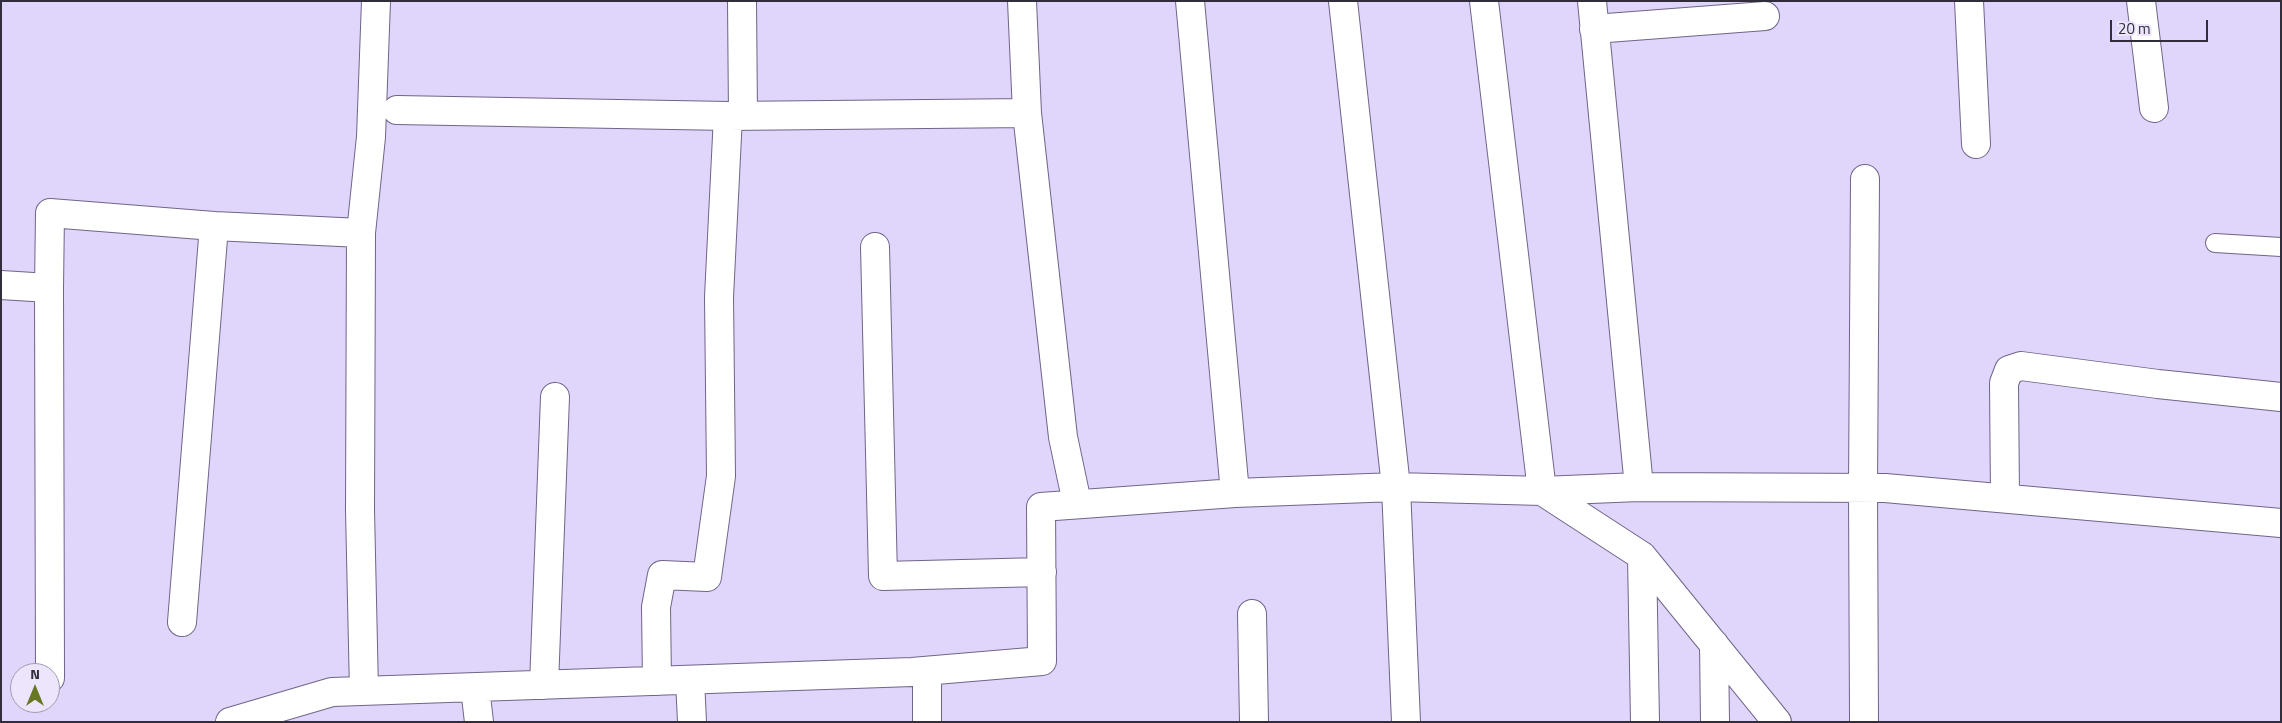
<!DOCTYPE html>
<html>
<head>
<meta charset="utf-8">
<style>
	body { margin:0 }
	#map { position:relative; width:2282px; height:723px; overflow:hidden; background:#e0d5fb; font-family:"Titillium Web",sans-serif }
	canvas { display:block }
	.frame { position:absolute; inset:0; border:2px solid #312d3b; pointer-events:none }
	.north { position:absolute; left:10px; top:663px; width:50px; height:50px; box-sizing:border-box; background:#ece5fc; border:1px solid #a19baf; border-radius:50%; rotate:0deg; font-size:14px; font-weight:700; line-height:20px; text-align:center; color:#312d3b }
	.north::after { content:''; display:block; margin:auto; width:18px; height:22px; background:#687724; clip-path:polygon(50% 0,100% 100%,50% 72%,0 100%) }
	.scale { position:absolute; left:2110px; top:20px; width:98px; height:22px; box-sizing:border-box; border:2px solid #312d3b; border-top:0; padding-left:6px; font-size:15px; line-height:18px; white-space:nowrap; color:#312d3b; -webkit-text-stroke:4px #ece5fc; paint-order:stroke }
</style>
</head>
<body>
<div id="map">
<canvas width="2282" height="723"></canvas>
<div class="frame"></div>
<div class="north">N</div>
<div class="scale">20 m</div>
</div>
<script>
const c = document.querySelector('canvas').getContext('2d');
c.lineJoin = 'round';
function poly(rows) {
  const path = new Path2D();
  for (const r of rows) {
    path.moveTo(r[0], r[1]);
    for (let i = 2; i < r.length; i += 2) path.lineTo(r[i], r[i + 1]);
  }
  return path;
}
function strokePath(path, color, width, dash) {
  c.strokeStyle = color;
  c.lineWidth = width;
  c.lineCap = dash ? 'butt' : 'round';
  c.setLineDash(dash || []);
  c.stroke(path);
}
const lane = poly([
	[2215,243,2281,247]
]);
const street = poly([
	[742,1,743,116],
	[1022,1,1027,113,1063,437,1077,503],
	[1190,1,1235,493],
	[1343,1,1396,487,1406,722],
	[1484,1,1542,491,1642,556,1777,722],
	[1592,1,1639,487],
	[1969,1,1976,144],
	[2141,1,2154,108],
	[1594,29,1765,16],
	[397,110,728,116,1027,113],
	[214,226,361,233,360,510,364,691],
	[361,233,371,137,376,1],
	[875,247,883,576,1042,572],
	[1,285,49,288,50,678],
	[49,288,50,213,214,226,182,622],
	[2005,498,2004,383,2009,370,2021,366,2158,384,2281,397],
	[1642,556,1645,722],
	[1252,614,1254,722],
	[1714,644,1715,722],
	[690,680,692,722],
	[657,681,656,607,662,575,707,577,721,476,719,297,728,116],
	[544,685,555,397],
	[475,688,479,722],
	[230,722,332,692,912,672,1042,661,1041,507,1235,493,1396,487,1542,491,1639,487,1885,488,2281,523],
	[927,722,927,671],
	[1864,722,1863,488,1865,179]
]);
strokePath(lane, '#706586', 20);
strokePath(street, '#706586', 30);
strokePath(lane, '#fff', 18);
strokePath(street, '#fff', 28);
</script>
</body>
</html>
